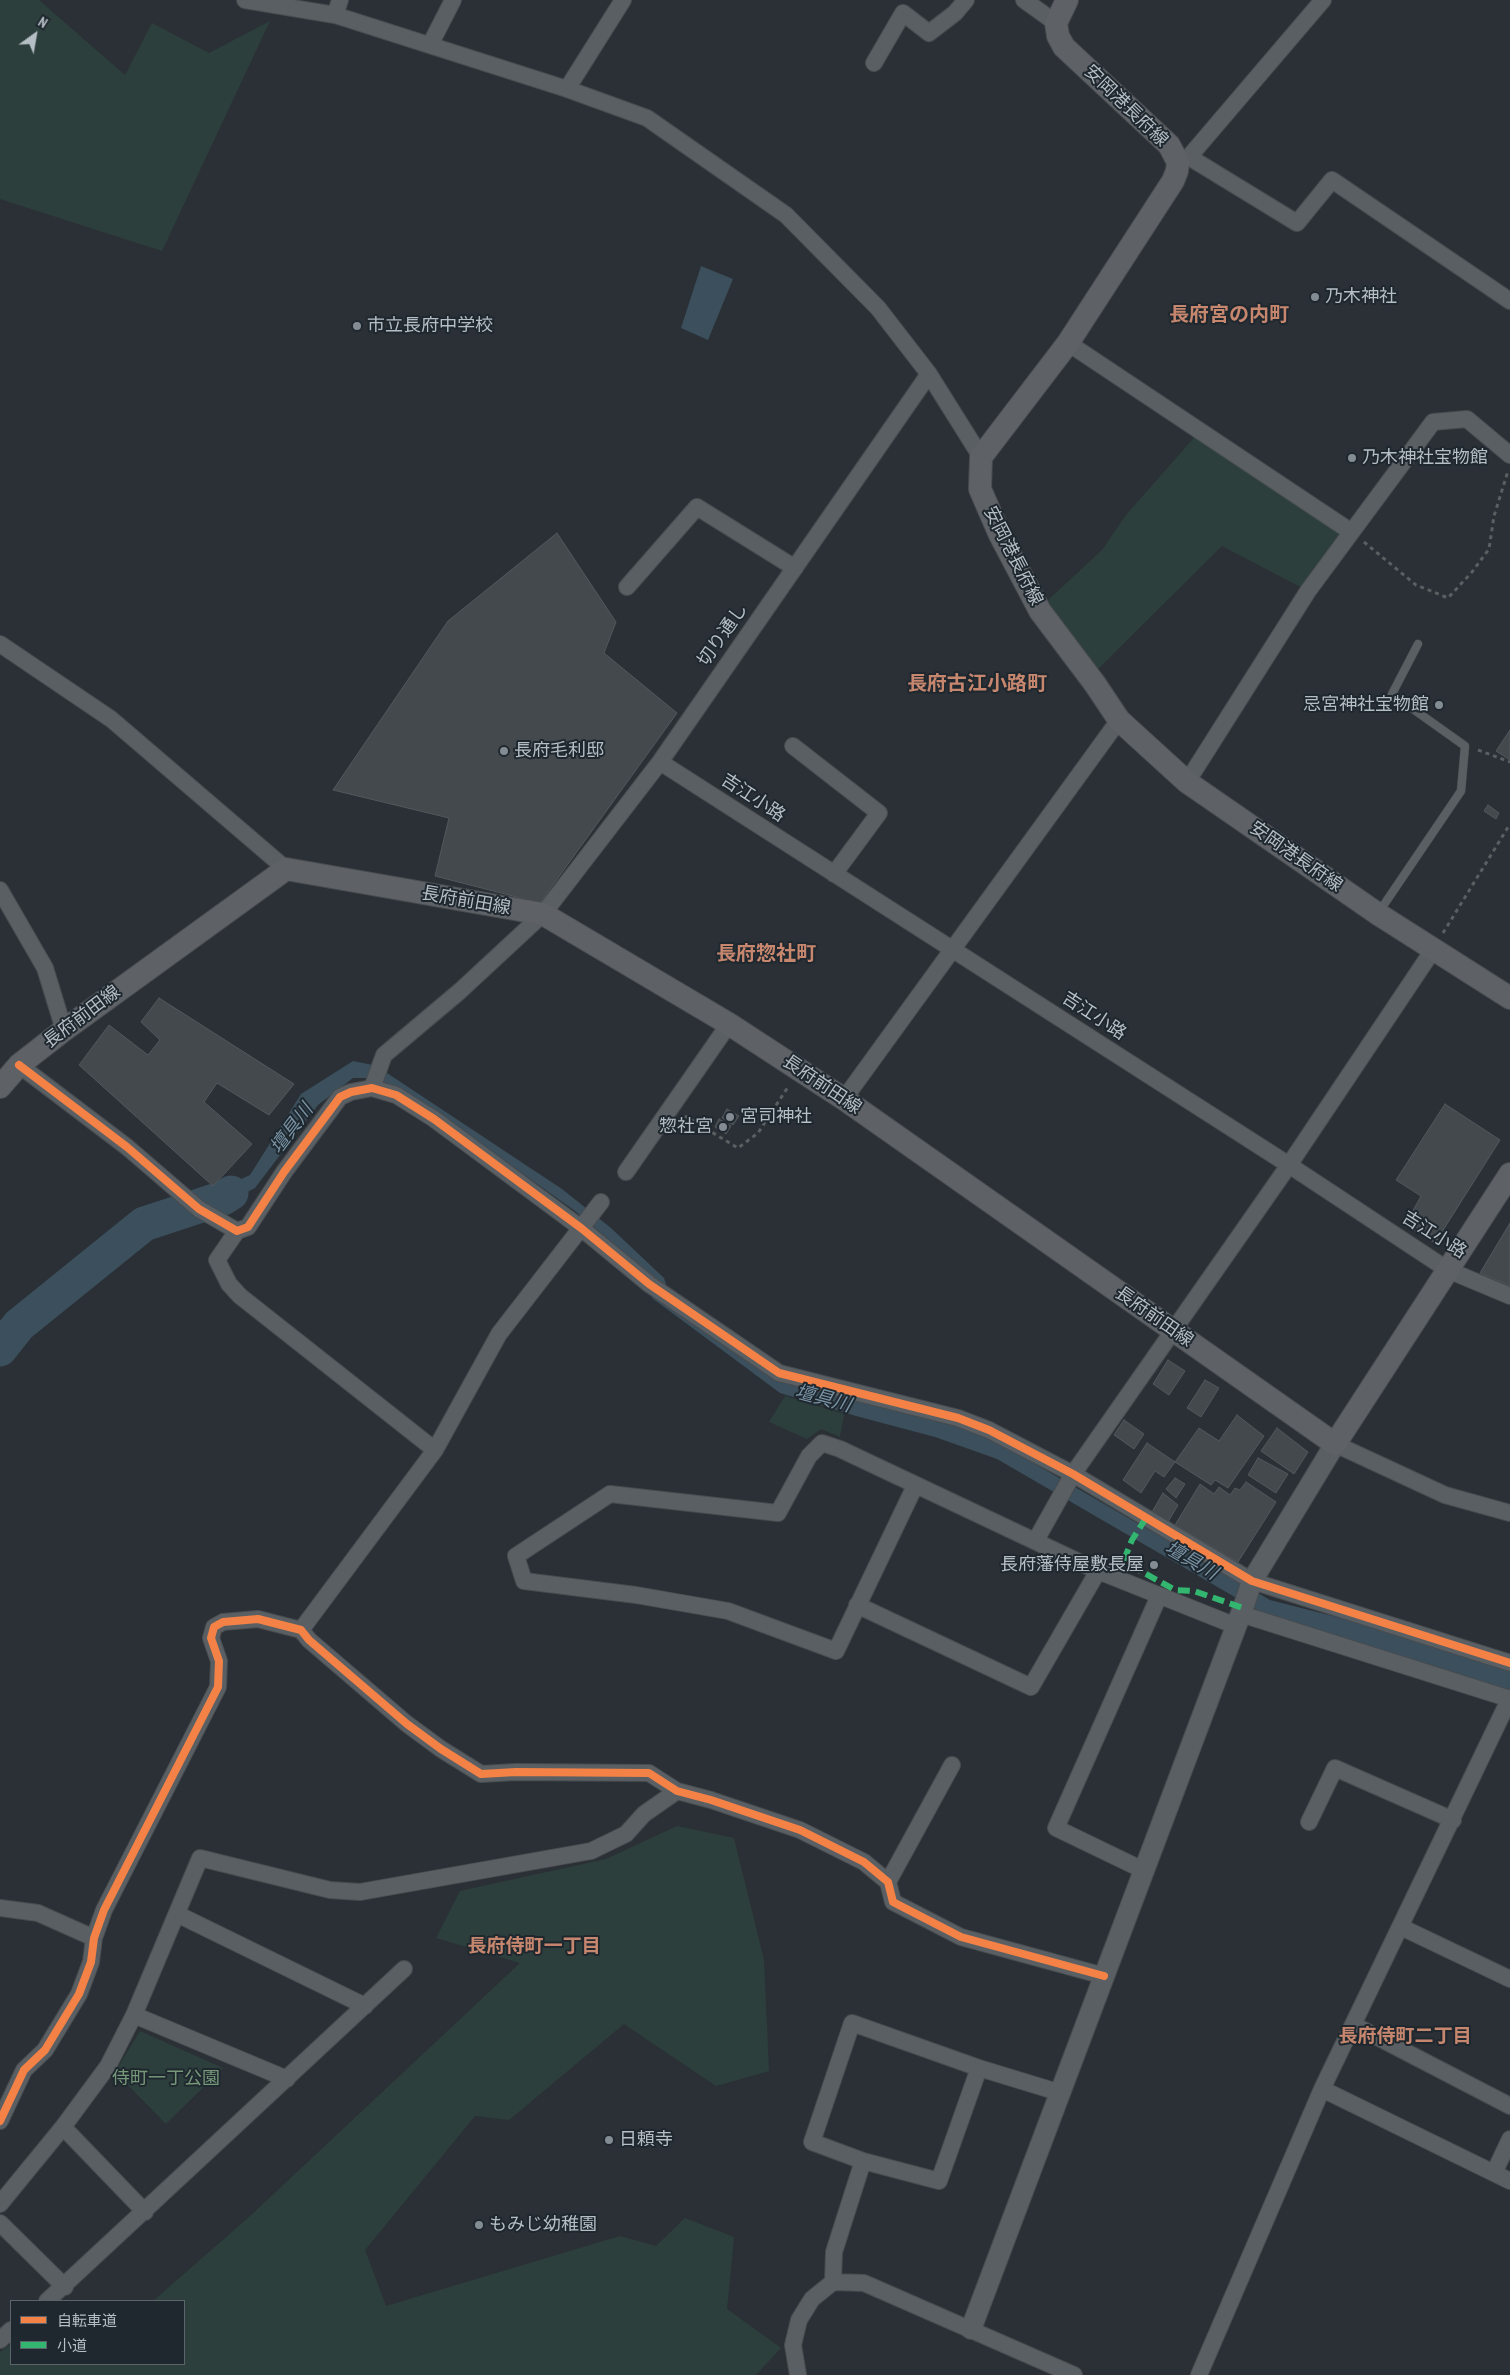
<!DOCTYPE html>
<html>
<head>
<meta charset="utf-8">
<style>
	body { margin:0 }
	#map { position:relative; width:1510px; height:2375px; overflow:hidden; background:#2a3035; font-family:"PT Sans Narrow","Noto Sans JP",sans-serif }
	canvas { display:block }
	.legend { position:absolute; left:10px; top:2300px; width:175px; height:65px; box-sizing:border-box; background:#1f282f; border:1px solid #5b646b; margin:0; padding:6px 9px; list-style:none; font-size:15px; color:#b5bec5 }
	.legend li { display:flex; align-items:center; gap:10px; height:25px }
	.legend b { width:25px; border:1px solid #5b646b }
	.north { position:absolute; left:10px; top:10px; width:50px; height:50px; -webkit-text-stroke:4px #1f282f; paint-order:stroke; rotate:32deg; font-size:14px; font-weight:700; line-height:20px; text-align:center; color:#b5bec5 }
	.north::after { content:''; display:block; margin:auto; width:18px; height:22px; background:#b5bec5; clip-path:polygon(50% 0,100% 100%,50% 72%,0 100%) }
</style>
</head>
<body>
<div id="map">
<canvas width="1510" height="2375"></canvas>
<ul class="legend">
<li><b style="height:6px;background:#f48246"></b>自転車道</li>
<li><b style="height:6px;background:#33b770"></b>小道</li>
</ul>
<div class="north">N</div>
</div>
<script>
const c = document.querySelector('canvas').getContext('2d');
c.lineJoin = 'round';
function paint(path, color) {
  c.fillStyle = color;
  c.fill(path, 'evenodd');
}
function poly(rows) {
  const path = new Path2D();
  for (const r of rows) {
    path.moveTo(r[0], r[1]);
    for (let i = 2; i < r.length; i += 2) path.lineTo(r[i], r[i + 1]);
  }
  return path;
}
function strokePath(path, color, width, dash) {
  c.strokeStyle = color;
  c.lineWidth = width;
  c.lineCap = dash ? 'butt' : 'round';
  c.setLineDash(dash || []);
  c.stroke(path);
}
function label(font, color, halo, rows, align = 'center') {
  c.font = font + ' "PT Sans Narrow","Noto Sans JP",sans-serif';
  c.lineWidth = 4;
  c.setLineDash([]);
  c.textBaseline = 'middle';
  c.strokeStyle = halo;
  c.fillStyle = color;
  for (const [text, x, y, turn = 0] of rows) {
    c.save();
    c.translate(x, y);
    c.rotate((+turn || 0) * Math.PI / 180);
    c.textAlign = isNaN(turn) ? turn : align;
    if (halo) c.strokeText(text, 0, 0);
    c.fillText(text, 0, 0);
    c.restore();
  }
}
const green = poly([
	[0,0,39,0,125,75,152,23,209,53,270,21,162,251,0,199],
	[1199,432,1350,531,1308,591,1222,546,1098,669,1046,602,1102,550,1126,515],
	[785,1396,844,1414,840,1437,821,1429,807,1439,769,1422],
	[677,1826,734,1838,764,1960,769,2071,716,2086,624,2024,509,2120,475,2116,365,2250,386,2306,620,2236,656,2246,685,2218,734,2237,727,2309,781,2348,756,2375,0,2375,0,2352,11,2344,11,2364,59,2364,61,2366,65,2364,184,2364,184,2301,153,2301,249,2217,520,1963,436,1938,460,1891,606,1859],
	[140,2031,223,2068,166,2124,115,2072]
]);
const water = poly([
	[701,266,733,279,708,340,681,328],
	[353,1061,373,1065,387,1073,562,1189,611,1228,664,1278,668,1290,760,1369,791,1385,957,1424,992,1439,1270,1600,1368,1625,1510,1671,1510,1693,1264,1614,997,1459,935,1437,856,1416,780,1393,652,1298,651,1279,626,1254,575,1211,488,1149,383,1082,366,1078,353,1078,318,1105,255,1188,232,1200,206,1208,195,1200,250,1175,301,1094]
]);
const river = poly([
	[0,1349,19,1325,144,1224,223,1198,231,1193]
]);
const building = poly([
	[557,533,616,622,604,653,677,713,540,903,435,876,449,818,333,790,448,621,557,533],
	[1510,730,1510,760,1496,751,1510,730],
	[1488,805,1499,813,1496,819,1484,811,1488,805],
	[159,998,294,1084,269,1115,217,1083,204,1102,252,1144,213,1186,79,1065,109,1025,148,1055,160,1040,141,1022,159,998],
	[1445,1104,1500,1140,1435,1243,1405,1225,1421,1196,1396,1180,1445,1104],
	[727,1109,739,1116,733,1125,722,1118,727,1109],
	[719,1119,731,1126,726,1134,715,1127,719,1119],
	[1510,1223,1510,1286,1480,1273,1510,1223],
	[1168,1360,1185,1371,1169,1395,1153,1384,1168,1360],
	[1205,1380,1219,1388,1201,1417,1187,1408,1205,1380],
	[1237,1415,1264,1436,1228,1488,1215,1480,1211,1485,1175,1462,1199,1428,1219,1441,1237,1415],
	[1124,1420,1144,1434,1134,1449,1114,1435,1124,1420],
	[1277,1428,1308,1452,1294,1474,1261,1451,1277,1428],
	[1147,1443,1175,1462,1164,1477,1155,1471,1141,1493,1123,1480,1147,1443],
	[1258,1458,1288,1474,1276,1493,1248,1475,1258,1458],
	[1175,1478,1185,1484,1176,1498,1166,1489,1175,1478],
	[1246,1482,1276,1502,1238,1562,1175,1525,1200,1484,1214,1494,1219,1487,1230,1495,1235,1488,1240,1490,1246,1482],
	[1163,1493,1178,1505,1168,1522,1152,1512,1163,1493]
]);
const path = poly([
	[1364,542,1416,585,1448,598,1472,572,1489,549,1494,516,1508,471],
	[1478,750,1510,762],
	[1443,933,1510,824],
	[685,1116,738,1148,758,1133,788,1087]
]);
const service = poly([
	[1379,912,1461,791,1465,746,1392,694,1418,644]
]);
const minor = poly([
	[245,0,335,15,567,89,647,118,786,215,878,308,929,374,981,457],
	[1024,0,1056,23],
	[335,15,340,0],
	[430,45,453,0],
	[874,63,903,13,929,33,955,13,966,0],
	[567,89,623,0],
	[1189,157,1297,223,1332,180,1510,301],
	[1180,161,1189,157,1323,0],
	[1068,343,1350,531],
	[627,587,697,507,795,568],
	[0,644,111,719,286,869],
	[793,746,879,813,834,874],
	[660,762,1289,1165,1448,1270,1510,1296],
	[1187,782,1308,591,1433,422,1467,419,1510,455],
	[0,890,45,968,64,1030],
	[19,1065,127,1147,199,1209,237,1231,248,1227,284,1172,340,1097,351,1092,372,1088,396,1095,434,1119,581,1228,649,1284,779,1373,958,1418,989,1430,1073,1474,1252,1581,1510,1663],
	[372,1088,384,1055,460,991,543,914,660,762,929,374],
	[844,1099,1119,720],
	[626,1172,729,1024],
	[237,1231,217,1260,229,1284,240,1296,435,1450],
	[1335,1444,1445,1495,1510,1513],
	[915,1486,836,1651,728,1611,636,1595,524,1581,516,1556,610,1494,778,1513,809,1456,822,1443,840,1449,1098,1571,1236,1626],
	[1036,1540,1073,1474,1289,1165,1433,950],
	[857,1605,1031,1687,1098,1571],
	[1241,1614,1510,1699],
	[301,1630,435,1450,499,1334,601,1202],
	[1309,1822,1335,1768,1453,1820],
	[1143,1870,1056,1828,1159,1596],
	[888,1882,952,1765],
	[0,1908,38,1913,94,1938],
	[177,1914,365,2006],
	[1401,1927,1510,1979],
	[134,2015,287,2079],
	[1354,2025,1510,2106],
	[979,2068,939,2181,863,2161,812,2142,852,2023,979,2068,1061,2093],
	[1322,2089,1510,2181],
	[0,2121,24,2070,45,2050,79,1994,91,1962,94,1938,104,1910,218,1687,219,1661,211,1638,214,1627,223,1622,258,1619,301,1630,309,1640,407,1724,441,1749,481,1774,516,1772,649,1773,677,1791,711,1800,800,1830,864,1862,888,1882,893,1902,961,1937,1104,1976],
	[63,2127,145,2212],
	[1494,2173,1510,2139],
	[0,2204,63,2127,108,2066,134,2015,200,1858,330,1890,360,1892,591,1851,626,1834,644,1814,677,1791],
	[0,2223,65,2287],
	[833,2282,834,2252,863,2161],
	[47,2301,404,1969],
	[0,2340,11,2330],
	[798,2375,793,2345,799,2320,812,2299,833,2282,864,2283,1074,2375],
	[1199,2375,1322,2089,1510,1698]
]);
const tertiary = poly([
	[971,2329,1243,1608,1252,1581,1335,1444]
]);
const secondary = poly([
	[1067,0,1056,23,1058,36,1064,47,1169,145,1178,162,1177,171,1173,181,1068,343,981,457,980,489,1000,535,1040,611,1095,684,1119,720,1187,782,1378,914,1510,998],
	[0,1087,19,1065,64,1030,286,869,543,914,729,1024,844,1099,1335,1444,1510,1174]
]);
const quiet = poly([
	[1146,1518,1132,1540,1126,1555,1128,1564,1175,1590,1194,1591,1243,1608]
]);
const cycleway = poly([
	[19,1065,127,1147,199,1209,237,1231,248,1227,284,1172,340,1097,351,1092,372,1088,396,1095,434,1119,581,1228,649,1284,779,1373,958,1418,989,1430,1073,1474,1252,1581,1510,1663],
	[0,2121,24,2070,45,2050,79,1994,91,1962,94,1938,104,1910,218,1687,219,1661,211,1638,214,1627,223,1622,258,1619,301,1630,309,1640,407,1724,441,1749,481,1774,516,1772,649,1773,677,1791,711,1800,800,1830,864,1862,888,1882,893,1902,961,1937,1104,1976]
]);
const markers = [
	[1315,297,5,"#848c93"],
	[357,326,5,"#848c93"],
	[1352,458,5,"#848c93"],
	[1439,705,5,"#848c93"],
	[504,751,5,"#848c93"],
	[730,1117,5,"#848c93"],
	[723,1127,5,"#848c93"],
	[1154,1565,5,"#848c93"],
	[609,2140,5,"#848c93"],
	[479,2225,5,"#848c93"]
];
const streetNames = [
	["安岡港長府線",1126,106,44],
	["安岡港長府線",1013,556,63],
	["切り通し",723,635,-55],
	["吉江小路",753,798,33],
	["安岡港長府線",1296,857,35],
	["長府前田線",466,901,10],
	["吉江小路",1094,1016,33],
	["長府前田線",82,1017,-37],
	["長府前田線",822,1085,34],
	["吉江小路",1434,1235,32],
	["長府前田線",1154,1317,35]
];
const poiNames = [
	["乃木神社",1325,297],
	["市立長府中学校",367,326],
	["乃木神社宝物館",1362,458],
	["忌宮神社宝物館",1429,705,"right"],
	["長府毛利邸",514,751],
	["宮司神社",740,1117],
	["惣社宮",713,1127,"right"],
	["長府藩侍屋敷長屋",1144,1565,"right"],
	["日頼寺",619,2140],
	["もみじ幼稚園",489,2225]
];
const parkNames = [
	["侍町一丁公園",166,2079]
];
const waterNames = [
	["壇具川",292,1129,-53],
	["壇具川",823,1399,15],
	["壇具川",1191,1561,30]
];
const neighbourhoodNames = [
	["長府侍町一丁目",534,1947],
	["長府侍町二丁目",1405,2037]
];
const quarterNames = [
	["長府宮の内町",1229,315],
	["長府古江小路町",977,684],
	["長府惣社町",766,954]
];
paint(green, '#2d3f3d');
paint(water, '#3b4f5c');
strokePath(river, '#3b4f5c', 35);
paint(building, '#44494d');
strokePath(building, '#52585d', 1);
strokePath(service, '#484c50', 9);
strokePath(minor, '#484c50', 18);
strokePath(tertiary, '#484c50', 22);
strokePath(secondary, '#484c50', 24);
strokePath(path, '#5a5f62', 3, [4, 4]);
strokePath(service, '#5a5f63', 8);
strokePath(minor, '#5a5f63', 16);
strokePath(tertiary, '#5a5f63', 20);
strokePath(secondary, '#5e6267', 22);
strokePath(quiet, '#33b770', 6, [12, 6]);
strokePath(cycleway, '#f48246', 8);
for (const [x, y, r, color] of markers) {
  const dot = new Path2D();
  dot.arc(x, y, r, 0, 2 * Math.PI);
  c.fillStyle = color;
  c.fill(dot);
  strokePath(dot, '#1f282f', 2);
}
label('18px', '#b5bec5', '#1f282f', streetNames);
label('18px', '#b5bec5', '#1f282f', poiNames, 'left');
label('18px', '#769879', '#1f282f', parkNames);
label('italic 19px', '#7993a5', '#1f282f', waterNames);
label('bold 19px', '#c7876f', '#1f282f', neighbourhoodNames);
label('bold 20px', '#c7876f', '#1f282f', quarterNames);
</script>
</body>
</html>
